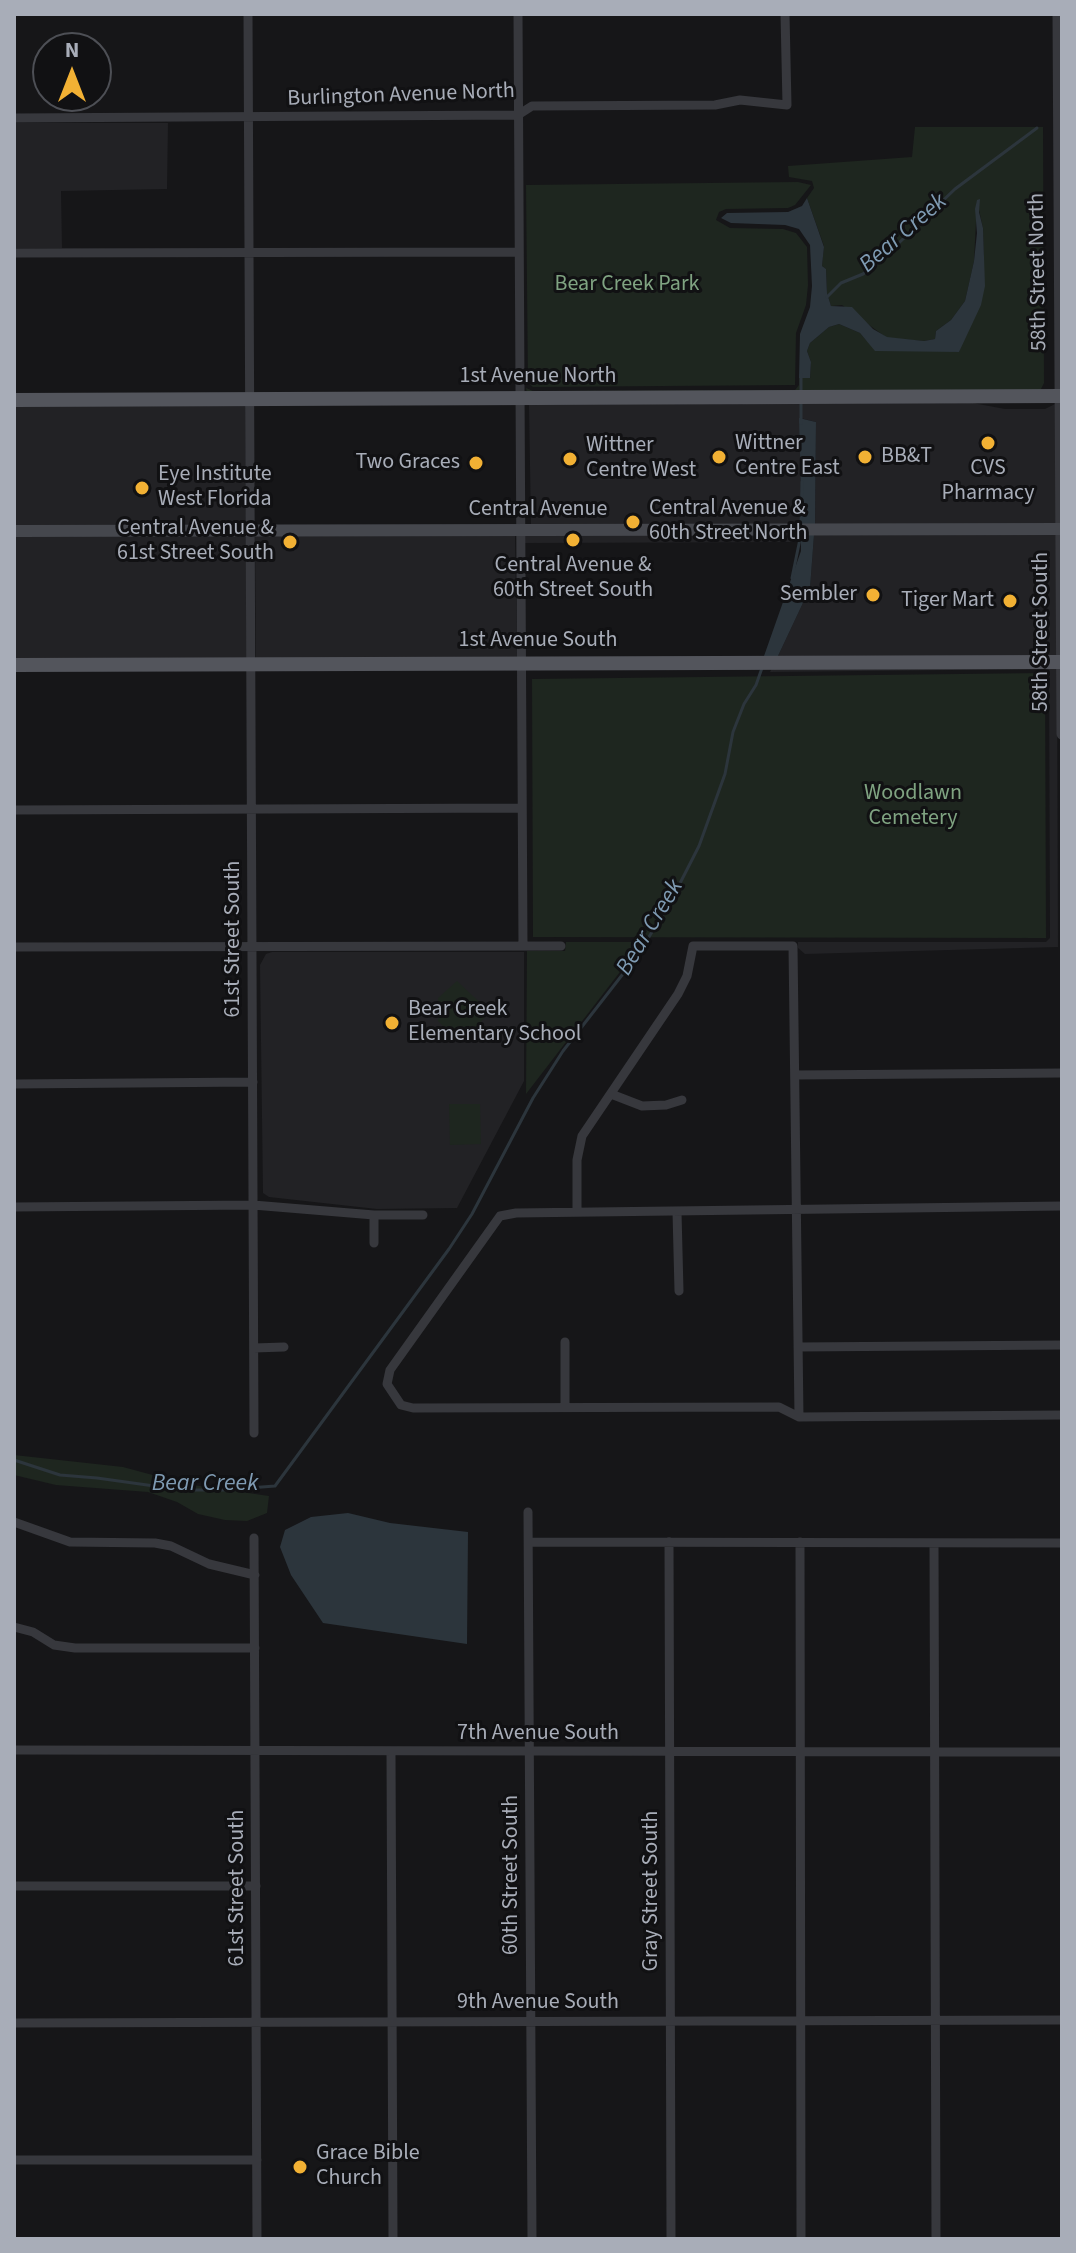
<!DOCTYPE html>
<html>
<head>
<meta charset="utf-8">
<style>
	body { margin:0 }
	#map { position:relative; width:1076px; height:2253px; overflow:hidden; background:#161618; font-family:"Source Sans 3",sans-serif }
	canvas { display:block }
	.frame { position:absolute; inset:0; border:16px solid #a8adb8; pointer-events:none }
	.north { position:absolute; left:32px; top:32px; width:80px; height:80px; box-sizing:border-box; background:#111113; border:2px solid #4d4f55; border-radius:50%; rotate:0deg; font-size:22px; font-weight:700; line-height:32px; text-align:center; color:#a8adb8 }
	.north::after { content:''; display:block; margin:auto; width:28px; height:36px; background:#f2b134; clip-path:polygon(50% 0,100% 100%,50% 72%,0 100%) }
</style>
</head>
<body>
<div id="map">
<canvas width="1076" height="2253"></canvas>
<div class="frame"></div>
<div class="north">N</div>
</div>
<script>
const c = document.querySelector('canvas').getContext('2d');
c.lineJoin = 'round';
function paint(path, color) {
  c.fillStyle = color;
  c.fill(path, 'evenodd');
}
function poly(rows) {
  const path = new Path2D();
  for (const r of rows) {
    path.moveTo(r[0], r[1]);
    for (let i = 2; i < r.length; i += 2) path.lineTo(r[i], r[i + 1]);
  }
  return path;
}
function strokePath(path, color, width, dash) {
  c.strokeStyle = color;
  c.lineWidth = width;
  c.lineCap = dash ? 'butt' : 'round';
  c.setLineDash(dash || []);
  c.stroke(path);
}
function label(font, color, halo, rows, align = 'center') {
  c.font = font + ' "Source Sans 3",sans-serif';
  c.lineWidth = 6;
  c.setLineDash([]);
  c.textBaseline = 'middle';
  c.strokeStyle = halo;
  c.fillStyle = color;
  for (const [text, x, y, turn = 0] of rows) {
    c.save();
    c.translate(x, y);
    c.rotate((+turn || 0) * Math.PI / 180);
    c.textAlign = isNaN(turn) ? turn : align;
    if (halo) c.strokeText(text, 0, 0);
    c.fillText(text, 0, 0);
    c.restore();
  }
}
const built = poly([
	[14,123,168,123,167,189,61,191,62,248,14,248],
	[973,403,1005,409,1045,409,1055,404,1057,524,815,524,816,422,800,418,802,524,531,525,529,405],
	[245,404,246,525,14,526,14,406],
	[1057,534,1057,656,778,656,810,588,814,535],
	[515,535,517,658,256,659,255,536],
	[524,535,801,535,801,542,525,543],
	[246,536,247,659,14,659,14,537],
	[773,666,1057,667,1058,947,805,954,798,948,798,942,1046,942,1050,938,1049,673,1045,669,770,672],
	[272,952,524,952,524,1081,457,1208,377,1209,269,1197,263,1193,260,965,266,954]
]);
const green = poly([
	[915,127,1043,127,1044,383,1040,391,527,393,526,388,533,391,795,390,799,385,799,378,810,378,811,362,807,351,810,343,829,327,839,324,860,333,866,340,959,352,984,263,983,228,977,201,974,261,965,301,951,320,936,331,935,339,924,341,887,338,842,305,831,306,827,293,826,269,822,266,824,246,807,198,814,188,812,181,789,177,788,166,912,157],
	[798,182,811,185,795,205,788,208,726,209,719,212,716,220,730,228,783,229,796,233,807,247,808,285,806,305,796,333,795,385,533,387,528,383,526,185],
	[1045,673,1046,938,533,937,532,679],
	[566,942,643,942,526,1094,527,951,565,951],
	[457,981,490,1012,460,1043,438,1021,438,998],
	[449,1104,480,1104,481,1144,450,1145],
	[14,1455,123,1467,186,1484,269,1496,267,1513,247,1521,225,1520,198,1514,177,1502,148,1492,56,1485,14,1475]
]);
const water = poly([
	[807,198,824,247,822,266,826,269,827,293,831,306,852,307,873,329,887,337,924,341,935,339,936,331,951,320,965,301,974,261,977,233,975,209,977,200,980,199,979,212,983,228,985,286,981,305,959,352,875,351,860,333,839,324,829,327,810,343,807,351,811,362,810,378,799,378,800,334,810,307,812,286,810,245,799,229,785,225,731,223,721,218,727,213,788,212,802,206],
	[799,418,816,422,815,524,802,524],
	[801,535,814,535,810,588,778,656,764,656,801,551],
	[348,1513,390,1523,468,1532,467,1644,323,1623,291,1575,280,1547,285,1530,311,1517]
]);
const stream = poly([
	[827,297,841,283,863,274,878,263,955,189,1037,128],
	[801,374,801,391],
	[801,402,801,423],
	[801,527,802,482],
	[792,578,801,534],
	[14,1460,60,1475,97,1478,183,1490,223,1490,275,1486,449,1249,472,1214,533,1098,563,1051,640,952,674,895,699,846,725,774,733,732,744,704,756,685,762,668]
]);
const minor = poly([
	[248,14,254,1433],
	[518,14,523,945],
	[14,118,518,115,532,106,715,105,740,100,787,105,785,14],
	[14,253,519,252],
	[14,810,522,808],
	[14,947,561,946],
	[795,1075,1062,1073],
	[14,1084,253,1082],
	[611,1094,642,1106,666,1105,682,1100],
	[1062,1206,516,1213,500,1216,390,1370,387,1384,401,1405,413,1408,779,1407,799,1417,1062,1415],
	[14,1207,253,1205,374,1215,423,1215],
	[577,1212,577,1160,582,1136,678,994,687,976,693,946,793,946,799,1417],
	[677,1212,679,1291],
	[374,1215,374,1243],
	[798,1347,1062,1345],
	[254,1348,284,1347],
	[565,1407,565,1342],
	[528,1512,532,2239],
	[14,1522,70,1542,155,1543,171,1546,209,1564,255,1575],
	[254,1538,257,2239],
	[529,1542,1062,1543],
	[669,1542,671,2239],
	[800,1542,801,2239],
	[934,1544,936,2239],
	[14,1627,33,1632,54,1645,75,1648,255,1648],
	[14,1750,1062,1752],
	[391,1752,393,2239],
	[14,1886,256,1886],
	[14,2023,1062,2020],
	[14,2160,257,2160]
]);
const tertiary = poly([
	[1058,14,1062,734]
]);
const secondary = poly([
	[14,531,1062,529]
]);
const primary = poly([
	[14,400,1062,396],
	[14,665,1062,662]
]);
const markers = [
	[988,443,8,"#f2b134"],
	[719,457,8,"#f2b134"],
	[865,457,8,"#f2b134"],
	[570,459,8,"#f2b134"],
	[476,463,8,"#f2b134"],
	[142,488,8,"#f2b134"],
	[633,522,8,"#f2b134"],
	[573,540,8,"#f2b134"],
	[290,542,8,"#f2b134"],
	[873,595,8,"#f2b134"],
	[1010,601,8,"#f2b134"],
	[392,1023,8,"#f2b134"],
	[300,2167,8,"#f2b134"]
];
const streetNames = [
	["Burlington Avenue North",401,96,-2],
	["58th Street North",1039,272,-91],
	["1st Avenue North",538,377],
	["Central Avenue",538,510],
	["58th Street South",1042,632,-90],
	["1st Avenue South",538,641],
	["61st Street South",234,939,-90],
	["7th Avenue South",538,1734],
	["60th Street South",512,1875,-90],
	["61st Street South",238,1888,-90],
	["Gray Street South",652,1891,-90],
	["9th Avenue South",538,2003]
];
const parkNames = [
	["Bear Creek Park",627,285],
	["Woodlawn",913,794],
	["Cemetery",913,819]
];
const poiNames = [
	["Wittner",735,444],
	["Centre East",735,469],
	["Wittner",586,446],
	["Centre West",586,471],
	["BB&T",881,457],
	["Two Graces",460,463,"right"],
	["CVS",988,469,"center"],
	["Pharmacy",988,494,"center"],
	["Eye Institute",158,475],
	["West Florida",158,500],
	["Central Avenue &",649,509],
	["60th Street North",649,534],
	["Central Avenue &",274,529,"right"],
	["61st Street South",274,554,"right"],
	["Central Avenue &",573,566,"center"],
	["60th Street South",573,591,"center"],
	["Sembler",857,595,"right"],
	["Tiger Mart",994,601,"right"],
	["Bear Creek",408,1010],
	["Elementary School",408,1035],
	["Grace Bible",316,2154],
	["Church",316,2179]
];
const waterNames = [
	["Bear Creek",904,234,-41],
	["Bear Creek",651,928,-59],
	["Bear Creek",205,1485]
];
paint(built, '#222225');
paint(green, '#1e261f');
paint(water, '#2c353c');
strokePath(stream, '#2c353c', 3);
strokePath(minor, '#37383d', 9);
strokePath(tertiary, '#37383d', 11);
strokePath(secondary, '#45474d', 12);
strokePath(primary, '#53555c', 14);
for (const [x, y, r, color] of markers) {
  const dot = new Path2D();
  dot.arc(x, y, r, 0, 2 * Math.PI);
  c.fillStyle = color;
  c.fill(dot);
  strokePath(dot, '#111113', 3);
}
label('22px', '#a8adb8', '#111113', streetNames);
label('22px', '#7fa381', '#111113', parkNames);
label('22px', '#a8adb8', '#111113', poiNames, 'left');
label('italic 24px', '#7f9bb3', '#111113', waterNames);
</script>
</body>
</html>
